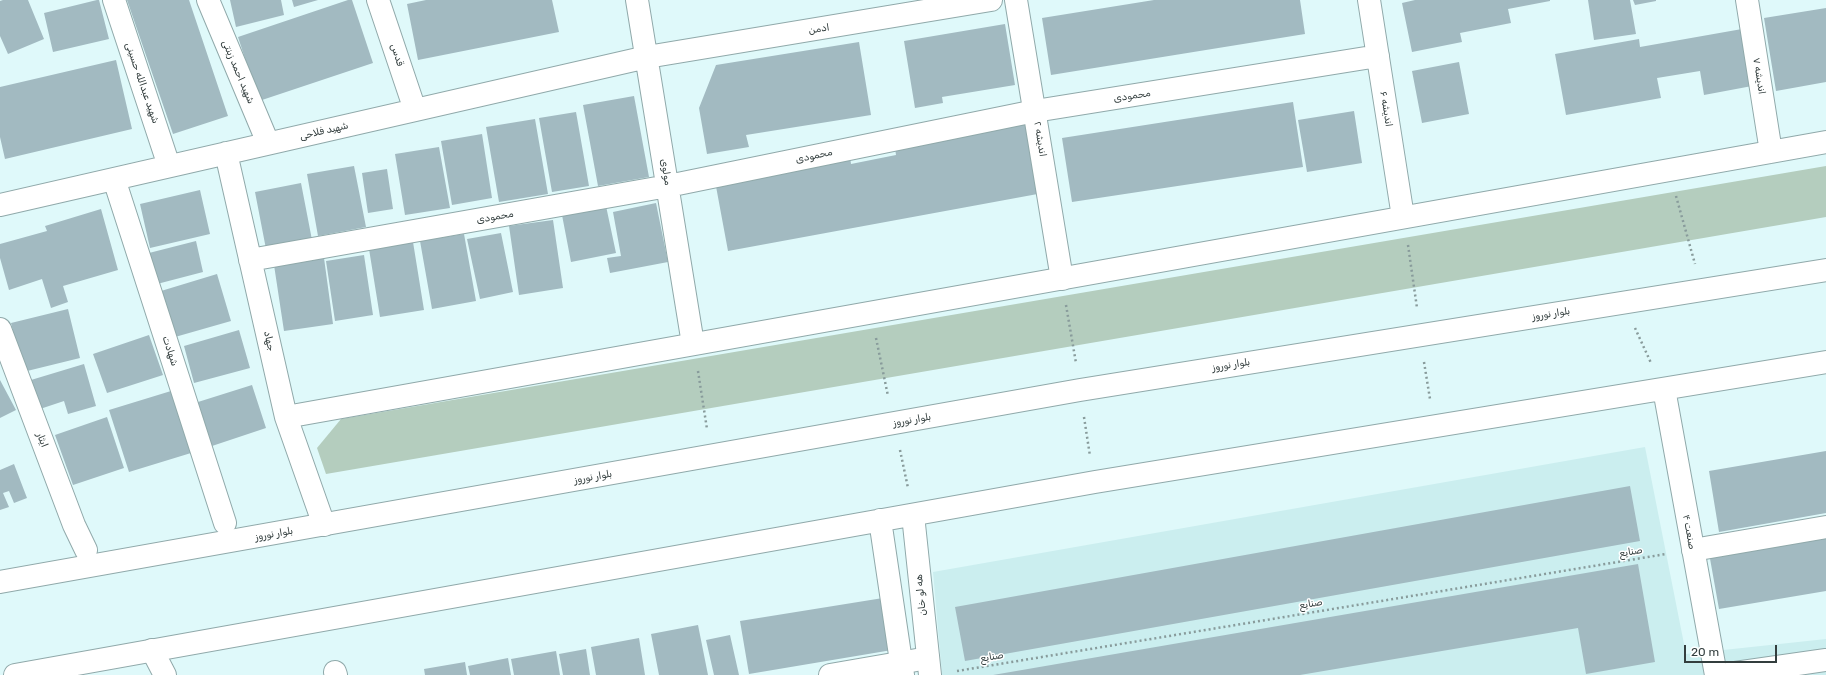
<!DOCTYPE html>
<html>
<head>
<meta charset="utf-8">
<style>
	body { margin:0 }
	#map { position:relative; width:1826px; height:675px; overflow:hidden; background:#dff9fa; font-family:Rubik,sans-serif }
	canvas { display:block }
	.scale { position:absolute; left:1684px; top:645px; width:93px; height:18px; box-sizing:border-box; border:2px solid #333e3e; border-top:0; padding-left:5px; font-size:12px; line-height:14px; white-space:nowrap; color:#333e3e; -webkit-text-stroke:3px #fff; paint-order:stroke }
</style>
</head>
<body>
<div id="map">
<canvas width="1826" height="675"></canvas>
<div class="scale">20 m</div>
</div>
<script>
const c = document.querySelector('canvas').getContext('2d');
c.lineJoin = 'round';
function paint(path, color) {
  c.fillStyle = color;
  c.fill(path, 'evenodd');
}
function poly(rows) {
  const path = new Path2D();
  for (const r of rows) {
    path.moveTo(r[0], r[1]);
    for (let i = 2; i < r.length; i += 2) path.lineTo(r[i], r[i + 1]);
  }
  return path;
}
function strokePath(path, color, width, dash) {
  c.strokeStyle = color;
  c.lineWidth = width;
  c.lineCap = dash ? 'butt' : 'round';
  c.setLineDash(dash || []);
  c.stroke(path);
}
function label(font, color, halo, rows, align = 'center') {
  c.font = font + ' Rubik,"Noto Naskh Arabic",sans-serif';
  c.lineWidth = 3;
  c.setLineDash([]);
  c.textBaseline = 'middle';
  c.strokeStyle = halo;
  c.fillStyle = color;
  for (const [text, x, y, turn = 0] of rows) {
    c.save();
    c.translate(x, y);
    c.rotate((+turn || 0) * Math.PI / 180);
    c.textAlign = isNaN(turn) ? turn : align;
    if (halo) c.strokeText(text, 0, 0);
    c.fillText(text, 0, 0);
    c.restore();
  }
}
const built = poly([
	[1645,447,1686,654,1826,639,1826,675,942,675,933,572]
]);
const green = poly([
	[1826,166,1826,217,326,474,317,448,341,419]
]);
const building = poly([
	[3,0,28,0,44,39,8,54,0,36,0,1],
	[97,0,99,0,109,39,53,52,44,13],
	[127,0,189,0,228,116,173,134],
	[230,0,281,0,284,15,236,27],
	[292,0,318,0,294,7],
	[348,0,352,0,373,63,259,101,238,37],
	[426,0,552,0,559,32,418,60,407,4],
	[1154,0,1300,0,1305,34,1051,75,1042,18],
	[1415,0,1550,0,1550,1,1508,9,1511,23,1460,33,1462,42,1412,52,1402,3],
	[1588,0,1630,0,1636,34,1594,40],
	[1633,0,1656,0,1656,1,1635,5],
	[1826,8,1826,82,1776,91,1764,18],
	[1005,24,1015,85,942,97,943,103,915,108,904,41],
	[1742,29,1752,86,1704,95,1700,71,1657,78,1661,98,1566,115,1555,54,1639,39,1640,47],
	[859,42,871,115,746,135,749,147,707,154,699,108,716,65],
	[116,60,132,129,5,159,0,137,0,87],
	[1459,62,1469,114,1422,123,1412,71],
	[634,96,649,177,598,186,583,105],
	[1293,102,1303,167,1072,202,1062,138],
	[1354,111,1362,163,1307,172,1298,120],
	[576,112,589,186,552,192,539,118],
	[535,119,548,194,499,202,486,127],
	[1030,123,1043,193,728,251,715,181,850,156,851,164,896,155,895,148],
	[482,134,492,198,452,205,441,141],
	[439,147,450,208,405,215,395,154],
	[354,166,366,227,318,236,307,174],
	[387,169,393,209,368,213,362,173],
	[301,183,312,240,266,249,255,192],
	[200,190,210,234,150,248,140,204],
	[656,203,668,262,610,273,607,258,621,256,613,212],
	[606,206,616,253,571,262,562,215],
	[101,209,118,270,63,286,68,302,51,308,42,279,9,290,0,258,0,244,47,231,45,226],
	[553,220,563,288,519,295,509,226],
	[501,233,513,292,480,299,467,239],
	[464,234,476,301,432,309,420,241],
	[196,241,203,272,157,284,149,253],
	[413,242,424,310,380,317,369,249],
	[364,255,373,315,335,321,326,261],
	[324,258,333,324,284,331,274,265],
	[217,274,231,321,175,337,161,291],
	[68,309,80,358,23,372,11,323],
	[239,330,250,368,194,383,184,346],
	[149,335,163,375,107,393,93,354],
	[84,364,96,406,68,414,64,401,40,409,31,380],
	[0,380,16,410,0,418],
	[252,385,266,428,212,446,198,402],
	[171,391,191,453,129,472,109,410],
	[107,417,124,468,73,485,55,435],
	[1826,451,1826,513,1719,532,1709,471],
	[14,464,27,498,14,503,9,491,3,493,9,507,0,510,0,470],
	[1630,486,1640,541,965,661,955,607],
	[1826,533,1826,591,1719,609,1709,553],
	[1638,564,1655,662,1586,674,1578,628,1300,675,993,675],
	[883,598,892,650,749,674,740,621],
	[698,625,708,675,659,675,651,634],
	[730,635,739,675,714,675,706,640],
	[639,638,645,675,596,675,591,647],
	[586,649,590,675,563,675,559,654],
	[556,651,560,675,514,675,511,659],
	[508,658,511,675,470,675,468,666],
	[465,662,467,675,425,675,424,669]
]);
const path = poly([
	[1676,196,1695,264],
	[1408,245,1417,308],
	[1066,305,1076,363],
	[1635,328,1651,363],
	[876,338,888,396],
	[1424,362,1430,399],
	[698,371,707,429],
	[1084,417,1090,456],
	[900,450,908,488],
	[957,671,1666,554]
]);
const street = poly([
	[114,0,169,166],
	[208,0,268,143],
	[378,0,415,110],
	[637,0,693,344],
	[1369,0,1403,217],
	[1747,0,1771,152],
	[226,153,286,417,324,525],
	[114,179,225,523],
	[0,205,647,57,991,0],
	[250,260,668,186,1035,111,1378,56],
	[0,329,74,525,86,550],
	[286,417,1826,142],
	[1693,550,1826,527],
	[152,650,165,675],
	[335,672,336,675],
	[830,675,928,658],
	[1721,675,1826,660]
]);
const secondary = poly([
	[1016,0,1062,279],
	[1664,389,1716,675],
	[913,515,930,675],
	[880,520,903,675],
	[0,582,1080,390,1826,270],
	[15,675,1095,482,1826,362]
]);
const streetNames = [
	["ادمن",819,29,-9],
	["قدس",397,55,72],
	["شهید احمد زینتی",238,72,67],
	["اندیشه ۷",1759,76,81],
	["شهید عبدالله حسینی",142,83,71],
	["محمودی",1132,96,-9],
	["اندیشه ۶",1386,109,81],
	["شهید فلاحی",324,131,-13],
	["اندیشه ۲",1040,139,81],
	["محمودی",814,156,-12],
	["مولوی",666,172,81],
	["محمودی",495,217,-10],
	["بلوار نوروز",1551,314,-9],
	["جهاد",269,341,77],
	["شهادت",170,351,72],
	["بلوار نوروز",1231,365,-9],
	["بلوار نوروز",912,420,-10],
	["ایثار",42,440,69],
	["بلوار نوروز",593,477,-10],
	["صنعت ۴",1689,532,80],
	["بلوار نوروز",274,534,-10],
	["صنایع",1631,552,-9],
	["هه لو خان",921,595,-96],
	["صنایع",1311,604,-9],
	["صنایع",992,657,-9]
];
paint(built, '#cbeeef');
paint(green, '#b4cdbe');
paint(building, '#a2bac1');
strokePath(street, '#90a9aa', 24);
strokePath(secondary, '#90a9aa', 24);
strokePath(path, '#889b9b', 2.5, [2, 3]);
strokePath(street, '#fff', 22);
strokePath(secondary, '#fff', 22);
label('10px', '#333e3e', '#fff', streetNames);
</script>
</body>
</html>
